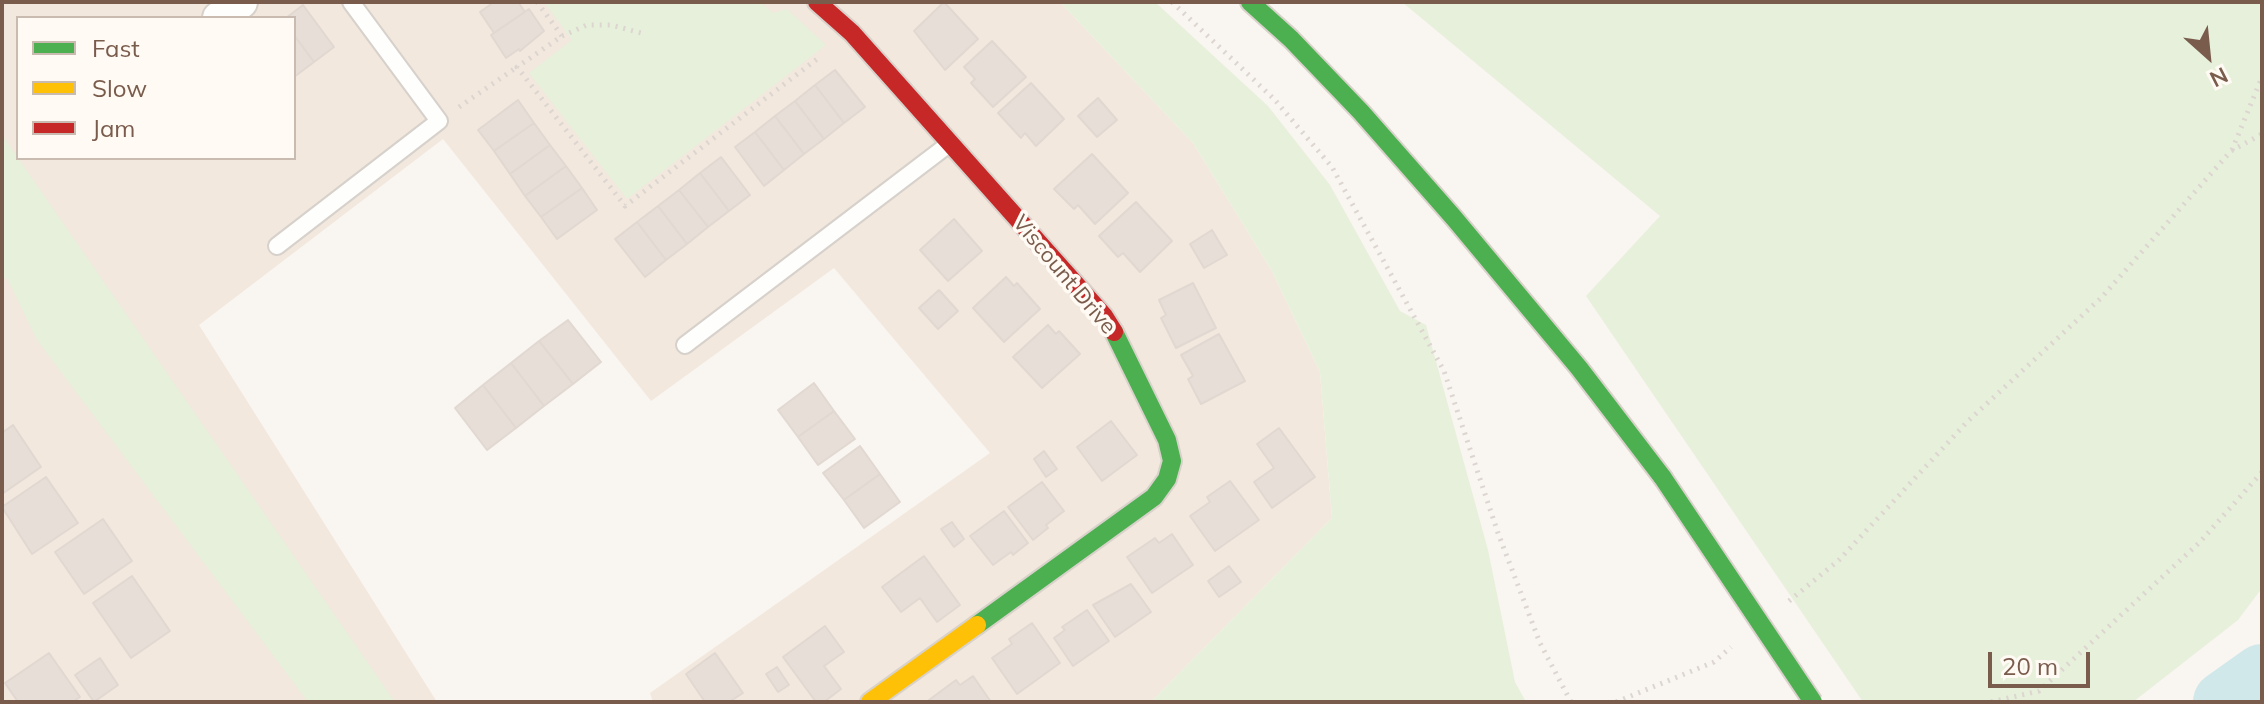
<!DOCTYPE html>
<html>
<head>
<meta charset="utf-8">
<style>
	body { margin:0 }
	#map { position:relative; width:2264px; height:704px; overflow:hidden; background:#f9f5f0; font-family:Mulish,sans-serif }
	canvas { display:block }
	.frame { position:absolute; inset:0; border:4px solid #7a5c4d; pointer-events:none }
	.legend { position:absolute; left:16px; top:16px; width:280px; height:144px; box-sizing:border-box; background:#fffaf3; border:2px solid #cabbb1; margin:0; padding:10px 14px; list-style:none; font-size:24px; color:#7a5c4d }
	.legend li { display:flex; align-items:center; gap:16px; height:40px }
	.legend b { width:40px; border:2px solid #cabbb1 }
	.north { position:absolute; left:2168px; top:16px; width:80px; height:80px; -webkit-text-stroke:6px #fffaf3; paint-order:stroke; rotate:153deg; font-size:22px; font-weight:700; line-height:32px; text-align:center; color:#7a5c4d }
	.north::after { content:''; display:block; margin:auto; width:28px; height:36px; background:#7a5c4d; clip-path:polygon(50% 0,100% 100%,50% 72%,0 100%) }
	.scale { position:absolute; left:1988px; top:652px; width:102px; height:36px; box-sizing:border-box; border:4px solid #7a5c4d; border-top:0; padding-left:10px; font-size:24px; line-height:28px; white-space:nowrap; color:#7a5c4d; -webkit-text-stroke:6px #fffaf3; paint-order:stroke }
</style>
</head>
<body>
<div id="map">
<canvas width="2264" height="704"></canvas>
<div class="frame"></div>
<ul class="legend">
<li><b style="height:10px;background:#4caf50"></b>Fast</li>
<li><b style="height:10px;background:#ffc107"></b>Slow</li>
<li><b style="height:10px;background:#c62828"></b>Jam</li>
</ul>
<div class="north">N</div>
<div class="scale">20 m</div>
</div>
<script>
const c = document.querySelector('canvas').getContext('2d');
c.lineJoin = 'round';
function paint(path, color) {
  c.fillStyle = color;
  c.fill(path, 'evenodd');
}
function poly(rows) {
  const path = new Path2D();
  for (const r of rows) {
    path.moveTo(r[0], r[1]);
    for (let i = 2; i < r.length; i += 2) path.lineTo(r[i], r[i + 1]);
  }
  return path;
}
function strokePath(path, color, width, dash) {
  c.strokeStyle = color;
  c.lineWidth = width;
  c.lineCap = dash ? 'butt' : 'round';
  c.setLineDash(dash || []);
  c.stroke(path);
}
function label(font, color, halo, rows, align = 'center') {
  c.font = font + ' Mulish,sans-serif';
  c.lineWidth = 7;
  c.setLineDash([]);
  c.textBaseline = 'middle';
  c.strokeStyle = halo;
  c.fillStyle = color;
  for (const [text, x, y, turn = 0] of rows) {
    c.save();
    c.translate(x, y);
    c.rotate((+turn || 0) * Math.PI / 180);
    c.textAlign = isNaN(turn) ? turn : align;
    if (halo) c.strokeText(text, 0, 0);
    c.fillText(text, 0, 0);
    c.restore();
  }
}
const residential = poly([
	[2,2,1060,2,1193,143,1272,271,1320,372,1332,518,1151,702,653,702,650,693,990,453,834,268,651,401,443,139,199,325,437,702,2,702],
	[18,18,294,18,294,158,18,158]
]);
const green = poly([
	[544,2,760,2,773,13,787,9,826,45,627,199,529,73,572,40],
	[1060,2,1155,2,1268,106,1330,185,1400,311,1426,325,1488,550,1515,682,1526,702,1151,702,1332,518,1320,372,1272,271,1193,143],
	[1402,2,2262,2,2262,588,2238,620,2133,702,1863,702,1586,296,1660,216],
	[2,135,18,158,395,702,308,702,37,340,8,280,2,277]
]);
const river = poly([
	[2224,702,2262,675]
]);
const building = poly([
	[494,2,518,2,525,12,494,33,480,12,494,2],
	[944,2,978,39,945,70,914,31,944,2],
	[303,5,334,47,314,62,294,35,294,18,286,18,303,5],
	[529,9,544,31,520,51,519,49,506,58,491,35,529,9],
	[294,35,314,62,294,77,294,35],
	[992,41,1026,77,993,107,971,83,975,79,964,67,992,41],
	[835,70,865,107,844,123,815,85,835,70],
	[1031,83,1064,119,1036,146,1025,133,1021,138,998,113,1031,83],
	[815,85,844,123,824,139,795,101,815,85],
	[1098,98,1117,120,1097,137,1078,116,1098,98],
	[518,100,534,123,494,151,478,130,518,100],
	[795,101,824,139,804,154,775,116,795,101],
	[775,116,804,154,784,170,755,132,775,116],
	[534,123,550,145,510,174,494,151,534,123],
	[755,132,784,170,764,186,735,147,755,132],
	[550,145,566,166,525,196,510,174,550,145],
	[1092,154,1128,193,1095,224,1078,205,1074,209,1054,189,1092,154],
	[721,157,750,195,729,211,700,173,721,157],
	[566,166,582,188,541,217,525,196,566,166],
	[700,173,729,211,708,227,679,190,700,173],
	[582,188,597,210,557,239,541,217,582,188],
	[679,190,708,227,687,244,658,206,679,190],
	[1136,202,1172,241,1140,272,1123,253,1118,257,1099,236,1136,202],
	[658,206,687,244,666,260,637,222,658,206],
	[954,219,982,251,948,281,920,250,954,219],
	[637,222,666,260,645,277,615,239,637,222],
	[1212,230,1227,255,1204,268,1190,244,1212,230],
	[1006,277,1014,286,1017,283,1040,309,1004,342,973,308,1006,277],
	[1193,283,1216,328,1176,348,1161,318,1166,315,1159,300,1193,283],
	[939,290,958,311,938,329,919,308,939,290],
	[568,320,601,362,573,384,539,341,568,320],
	[1048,325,1056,334,1059,331,1080,354,1042,388,1013,357,1048,325],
	[1219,334,1245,381,1201,404,1188,379,1193,376,1181,355,1219,334],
	[539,341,573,384,544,406,511,363,539,341],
	[511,363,544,406,516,428,483,385,511,363],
	[814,383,834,411,798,437,778,410,814,383],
	[483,385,516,428,487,450,455,408,483,385],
	[834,411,855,439,818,465,798,437,834,411],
	[1111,421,1137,455,1102,481,1077,447,1111,421],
	[13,425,41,467,2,494,2,433,13,425],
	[1279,428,1315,477,1272,508,1254,482,1274,468,1257,444,1279,428],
	[860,446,880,474,844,500,823,473,860,446],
	[1044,451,1057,469,1046,477,1034,459,1044,451],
	[880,474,900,502,864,528,844,500,880,474],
	[46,477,78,523,32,554,2,507,46,477],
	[1230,481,1259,520,1215,551,1190,516,1210,502,1207,497,1230,481],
	[1042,482,1064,511,1046,525,1048,528,1033,540,1008,507,1042,482],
	[1004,511,1028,543,1013,555,1011,552,993,565,970,536,1004,511],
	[103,519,132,561,84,594,55,552,103,519],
	[952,522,964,539,954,547,941,529,952,522],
	[1172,534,1193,565,1152,593,1127,557,1155,538,1159,543,1172,534],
	[924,556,960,605,937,622,920,598,901,612,882,587,924,556],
	[1229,566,1241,582,1219,597,1208,581,1229,566],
	[132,576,170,631,131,658,93,603,132,576],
	[1131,584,1151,612,1115,637,1093,605,1131,584],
	[1087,610,1109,641,1073,666,1054,638,1065,630,1062,627,1087,610],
	[1032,623,1060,663,1017,694,992,658,1012,644,1009,639,1032,623],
	[825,626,844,652,824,666,841,689,824,702,816,702,783,657,825,626],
	[49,653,80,697,73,702,18,702,5,683,49,653],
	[715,653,743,693,729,702,705,702,686,674,715,653],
	[100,658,118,685,94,702,75,675,100,658],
	[777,667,789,685,778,692,766,674,777,667],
	[973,676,991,702,930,702,929,700,956,680,960,685,973,676]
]);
const path = poly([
	[537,2,562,36,517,67,625,206,821,56],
	[1172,2,1274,99,1332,167,1444,371,1498,533,1540,643,1571,702],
	[562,36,587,25,611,25,645,34],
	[459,107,517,67],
	[2232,150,2262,77],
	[1789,601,1839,560,1968,421,2101,298,2231,151,2262,134],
	[1616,702,1714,662,1731,647],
	[1991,702,2039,691,2200,542,2262,472]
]);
const lane = poly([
	[277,246,439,121,351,2],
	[685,345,949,144]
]);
const street = poly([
	[219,18,241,2]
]);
const fast = poly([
	[1250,2,1291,39,1361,112,1454,218,1579,368,1663,478],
	[977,625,1154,497,1167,479,1172,461,1167,440,1114,332]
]);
const slow = poly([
	[870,702,977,625]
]);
const jam = poly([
	[817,2,852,33,1104,316,1114,332]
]);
const fastBridge = poly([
	[1663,478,1813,702]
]);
const streetNames = [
	["Viscount Drive",1064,275,50]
];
paint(residential, '#f2e8de');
paint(green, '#e7f0db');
strokePath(river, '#d0e8ea', 62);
paint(building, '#e6ded7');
strokePath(building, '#e2d8d2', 2);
strokePath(lane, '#d7d1cb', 20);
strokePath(street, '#d7d1cb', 36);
strokePath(fast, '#d9d2cb', 22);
strokePath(slow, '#d9d2cb', 22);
strokePath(jam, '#d9d2cb', 22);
strokePath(path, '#dcd5d0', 5, [2, 6]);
strokePath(lane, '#fefefd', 16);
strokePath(street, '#fefefd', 32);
strokePath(fast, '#4caf50', 18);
strokePath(slow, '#ffc107', 18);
strokePath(jam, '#c62828', 18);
strokePath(fastBridge, '#dad1cc', 22, []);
strokePath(fastBridge, '#4caf50', 18);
label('22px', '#7a5c4d', '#fffaf3', streetNames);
</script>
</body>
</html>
